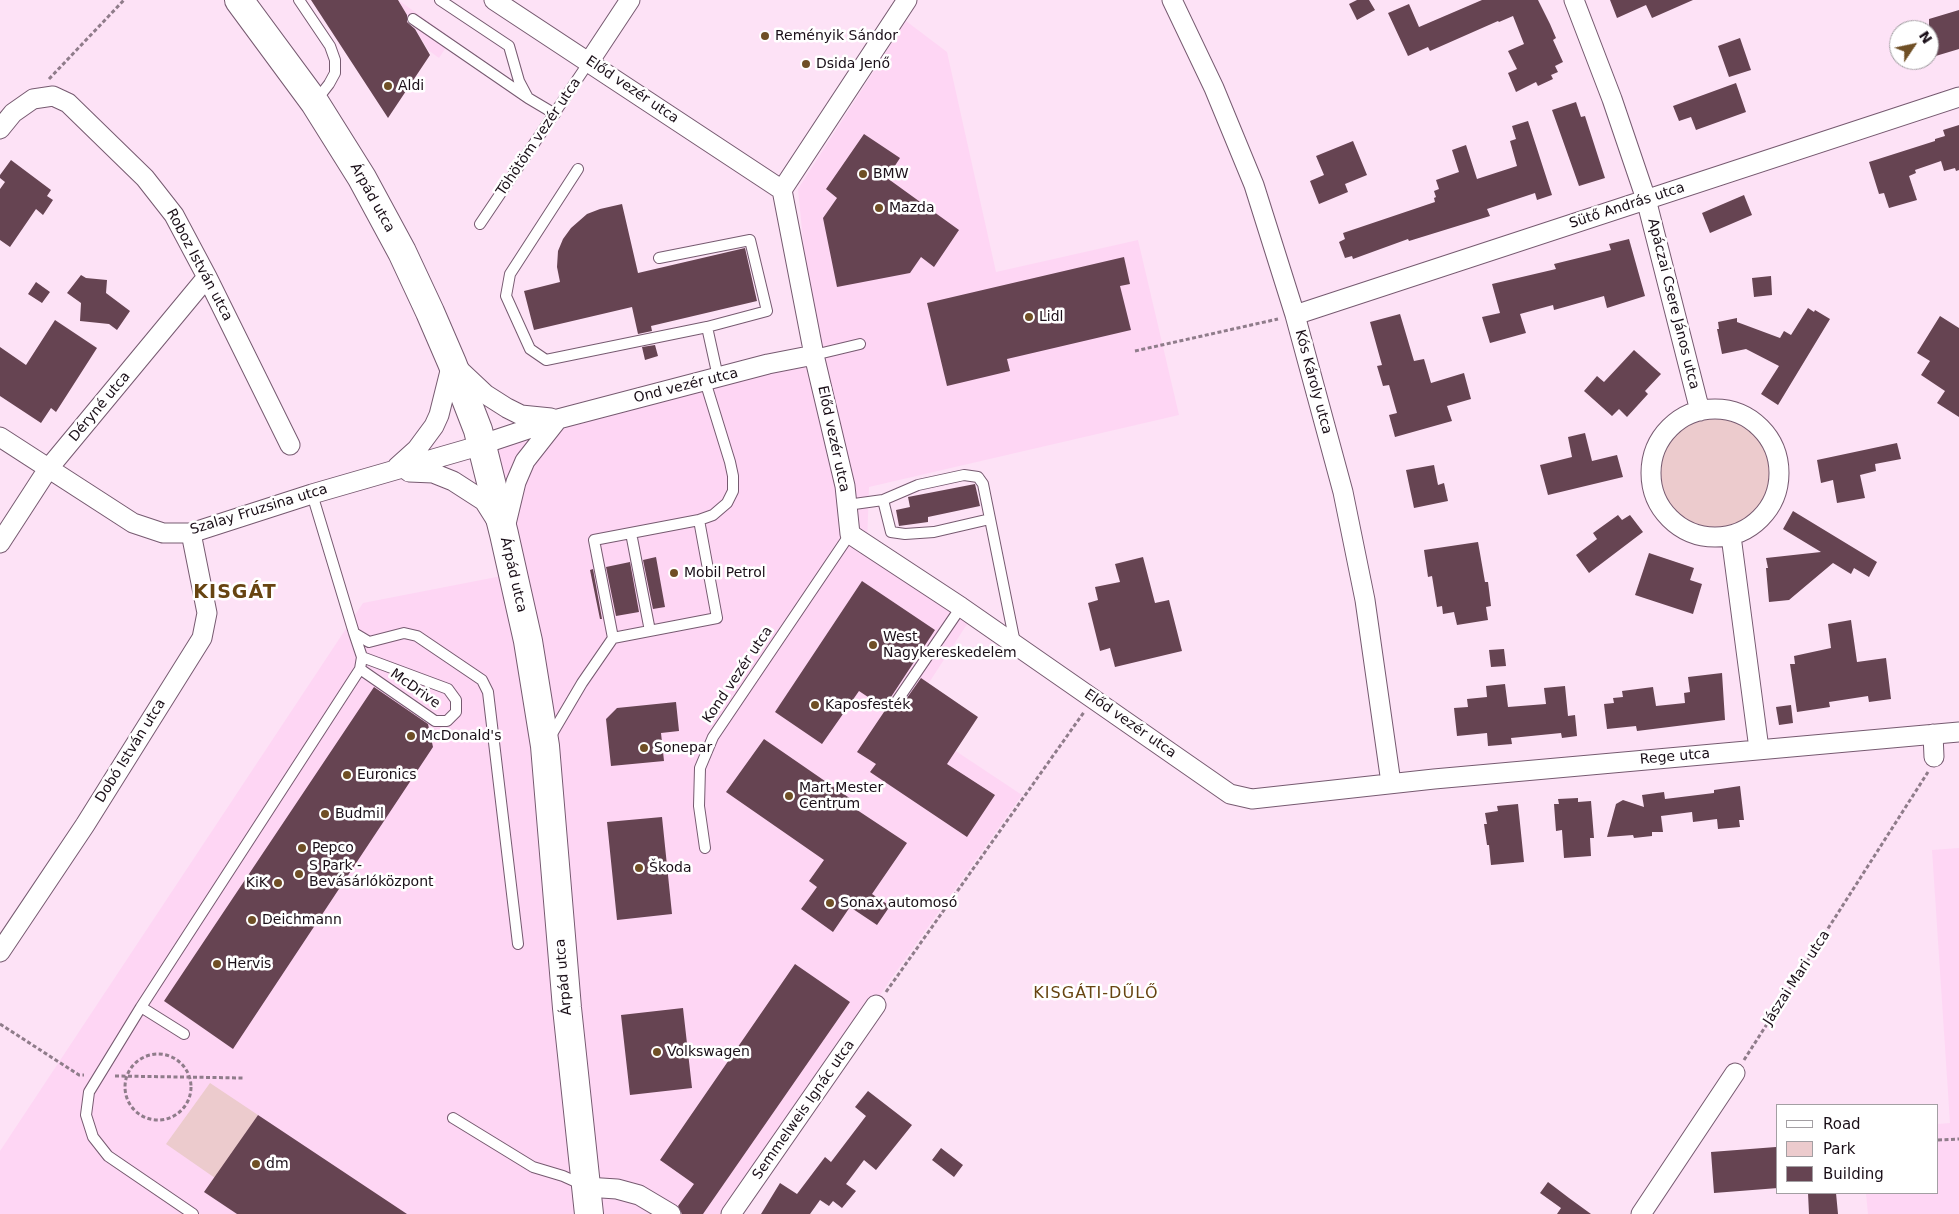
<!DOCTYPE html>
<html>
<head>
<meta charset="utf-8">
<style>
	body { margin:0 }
	#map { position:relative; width:1959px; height:1214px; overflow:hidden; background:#fde2f6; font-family:"DejaVu Sans",sans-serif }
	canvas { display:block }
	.legend { position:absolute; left:1776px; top:1104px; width:162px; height:90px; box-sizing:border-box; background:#fff; border:1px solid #a39fa3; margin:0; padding:6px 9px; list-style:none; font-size:15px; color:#1a0f18 }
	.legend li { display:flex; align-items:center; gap:10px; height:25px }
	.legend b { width:25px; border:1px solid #a39fa3 }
	.north { position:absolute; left:1889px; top:20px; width:50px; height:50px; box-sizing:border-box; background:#fff; border:1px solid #a39fa3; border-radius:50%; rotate:56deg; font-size:14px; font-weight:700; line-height:20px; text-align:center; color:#1a0f18 }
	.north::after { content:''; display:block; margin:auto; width:18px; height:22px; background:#6f4f25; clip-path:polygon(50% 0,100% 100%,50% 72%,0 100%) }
</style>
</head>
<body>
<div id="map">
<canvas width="1959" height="1214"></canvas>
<ul class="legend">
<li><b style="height:6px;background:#fff"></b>Road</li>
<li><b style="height:14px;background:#eccbcd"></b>Park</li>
<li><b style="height:14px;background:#664452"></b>Building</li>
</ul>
<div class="north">N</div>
</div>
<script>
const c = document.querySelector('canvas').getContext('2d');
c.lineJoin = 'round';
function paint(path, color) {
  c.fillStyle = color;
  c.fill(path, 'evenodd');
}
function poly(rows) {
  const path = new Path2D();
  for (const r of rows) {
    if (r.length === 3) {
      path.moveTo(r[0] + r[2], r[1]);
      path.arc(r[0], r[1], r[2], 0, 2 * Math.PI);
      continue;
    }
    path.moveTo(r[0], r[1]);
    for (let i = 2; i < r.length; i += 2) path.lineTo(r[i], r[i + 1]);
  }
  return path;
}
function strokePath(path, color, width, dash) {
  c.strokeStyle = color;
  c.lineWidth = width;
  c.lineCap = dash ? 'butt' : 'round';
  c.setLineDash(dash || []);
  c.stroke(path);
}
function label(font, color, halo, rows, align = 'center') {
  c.font = font + ' "DejaVu Sans",sans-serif';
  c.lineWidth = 5;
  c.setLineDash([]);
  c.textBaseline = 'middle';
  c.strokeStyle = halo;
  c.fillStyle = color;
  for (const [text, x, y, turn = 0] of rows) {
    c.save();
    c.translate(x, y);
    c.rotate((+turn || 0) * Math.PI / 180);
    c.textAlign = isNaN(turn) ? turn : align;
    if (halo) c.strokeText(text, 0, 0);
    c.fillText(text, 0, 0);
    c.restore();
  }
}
const built = poly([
	[398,0,452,38,439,58,428,50],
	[906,21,947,52,996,272,1138,240,1179,415,869,487,867,545,973,615,906,718,1022,795,891,979,732,1214,0,1214,0,1151,363,603,512,574,552,748,484,443,814,355,798,189],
	[1959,848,1959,1214,1868,1214,1866,1193,1938,1193,1938,1124,1950,1123,1932,850]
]);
const green = poly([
	[1715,474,55],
	[210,1083,258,1115,215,1178,166,1144]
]);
const building = poly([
	[311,0,398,0,407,15,407,22,415,29,430,55,388,118],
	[1357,0,1369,0,1375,10,1357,20,1349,4],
	[1482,0,1538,0,1550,24,1556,38,1553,40,1563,62,1555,66,1558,72,1551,75,1553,79,1538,86,1536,82,1516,92,1508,73,1517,69,1508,51,1524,44,1513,16,1499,22,1498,21,1430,51,1428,47,1408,56,1388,13,1409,4,1419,27],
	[1610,0,1693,0,1652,18,1646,5,1617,18],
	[1959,10,1959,49,1929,58,1929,19],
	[1740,38,1751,70,1729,77,1718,46],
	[1736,83,1746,112,1696,130,1691,117,1679,121,1673,106],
	[1576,102,1581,117,1585,116,1605,178,1579,186,1552,110],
	[1528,121,1552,195,1537,200,1535,193,1487,209,1490,216,1409,241,1408,239,1353,259,1352,256,1345,258,1339,242,1345,239,1343,233,1435,202,1434,198,1436,197,1434,191,1439,189,1436,180,1459,172,1452,150,1466,145,1477,179,1517,166,1510,141,1516,139,1512,126],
	[1959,125,1959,170,1956,171,1955,168,1944,171,1941,161,1915,170,1916,173,1909,176,1917,200,1889,208,1884,193,1879,194,1869,162,1935,141,1935,139,1945,136,1943,130],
	[864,134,900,158,887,178,959,230,934,267,921,257,910,273,837,287,823,218,837,198,826,189],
	[1353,141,1367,175,1345,184,1348,192,1319,204,1310,181,1324,175,1316,156],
	[11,160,51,190,47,196,53,200,43,215,36,209,10,247,0,240,0,189,5,182,0,178,0,175],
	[1744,195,1752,215,1710,233,1702,213],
	[622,204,638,273,745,248,757,301,651,326,652,331,638,334,632,307,534,330,524,291,560,282,557,267,558,251,563,239,571,228,587,214,600,209],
	[1629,239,1645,296,1607,308,1604,296,1554,310,1553,305,1520,314,1526,333,1490,343,1482,317,1500,313,1492,284,1556,269,1554,264,1611,250,1609,244],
	[1124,257,1130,284,1120,286,1131,330,1007,359,1010,371,947,386,927,303],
	[81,275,86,278,107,280,106,293,130,311,117,330,109,324,80,321,81,303,67,293],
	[1771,276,1772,295,1754,297,1752,278],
	[36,282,50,292,42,303,28,294],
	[1808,308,1814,312,1815,310,1830,319,1778,405,1761,394,1779,366,1746,349,1722,354,1717,329,1719,329,1718,322,1737,318,1737,322,1780,338,1784,331,1791,335],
	[1400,314,1414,361,1424,359,1431,383,1464,373,1471,399,1447,406,1452,421,1395,437,1389,415,1397,413,1389,385,1383,386,1377,366,1382,365,1370,322],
	[1940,316,1959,328,1959,417,1937,403,1945,391,1921,375,1930,361,1917,353],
	[55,320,97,348,56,412,51,408,41,423,0,396,0,347,26,365],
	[655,345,658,356,645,360,642,347],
	[1634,350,1661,374,1645,391,1648,394,1627,417,1619,409,1612,416,1584,391,1597,376,1604,382],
	[1585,433,1592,461,1617,455,1623,477,1548,495,1540,465,1572,457,1568,437],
	[1897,443,1901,459,1875,464,1876,471,1860,475,1865,498,1837,503,1833,480,1821,483,1817,460],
	[1434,465,1438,485,1444,483,1448,501,1414,508,1406,470],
	[975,484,980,506,928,517,928,522,899,526,896,510,910,507,908,497],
	[1793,511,1877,562,1869,577,1854,568,1851,574,1833,563,1789,600,1769,602,1766,568,1768,568,1766,558,1821,552,1783,529],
	[1618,515,1622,520,1630,515,1643,532,1589,573,1576,555,1597,539,1593,533],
	[1478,542,1485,582,1488,582,1491,606,1486,607,1488,620,1457,625,1454,612,1443,614,1442,606,1437,607,1432,576,1428,577,1424,550],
	[1649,553,1694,568,1690,580,1702,584,1693,614,1635,595],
	[656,557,665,607,653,609,643,560],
	[1143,557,1155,603,1169,600,1182,651,1115,667,1110,648,1100,651,1088,603,1098,600,1095,587,1120,582,1115,564],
	[630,562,639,612,616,616,606,567],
	[593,569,602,619,600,619,590,570],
	[862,581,935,630,891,697,891,704,896,708,902,705,921,678,978,717,947,764,995,795,967,837,870,772,876,764,857,752,886,709,859,691,822,744,775,712],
	[1851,620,1857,662,1886,658,1891,699,1869,702,1868,696,1829,702,1830,707,1797,712,1790,664,1795,664,1794,656,1831,648,1828,624],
	[1504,649,1506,666,1491,667,1489,650],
	[1722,673,1725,720,1637,731,1636,726,1607,729,1604,704,1614,703,1613,698,1623,697,1622,691,1653,687,1656,706,1685,703,1684,693,1690,692,1688,677],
	[1505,684,1508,707,1546,704,1544,688,1565,686,1568,716,1575,715,1577,736,1562,738,1561,733,1511,738,1512,744,1488,746,1487,733,1457,736,1454,708,1468,707,1467,699,1487,697,1486,686],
	[374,687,428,724,433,747,233,1049,164,1001],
	[676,702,679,731,661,733,664,761,611,766,606,719,617,708],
	[1791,705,1793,723,1779,725,1776,707],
	[764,739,851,799,848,804,907,843,872,894,890,906,877,925,850,907,833,932,801,909,817,887,809,881,824,860,726,792],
	[1740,786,1744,820,1739,820,1740,827,1718,829,1717,819,1693,822,1692,812,1661,816,1663,832,1652,832,1652,836,1634,838,1633,835,1607,837,1616,804,1623,800,1644,807,1642,795,1664,792,1665,799,1714,793,1714,790],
	[1578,798,1578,802,1591,801,1594,838,1590,838,1591,856,1564,858,1562,830,1556,831,1554,804,1559,804,1558,799],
	[1518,804,1524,862,1491,865,1489,845,1487,845,1484,824,1487,824,1485,813,1498,811,1497,806],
	[662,817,672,914,617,920,607,822],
	[795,964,850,1002,703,1214,682,1214,678,1206,694,1184,660,1160],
	[683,1008,692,1088,630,1095,621,1015],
	[868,1091,912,1125,876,1170,864,1160,846,1184,856,1191,842,1208,833,1201,829,1206,820,1200,810,1214,761,1214,780,1183,797,1194,825,1157,831,1162,866,1116,855,1107],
	[258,1115,407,1214,237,1214,204,1192],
	[1776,1147,1778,1188,1714,1193,1711,1152],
	[941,1148,963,1165,954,1177,932,1160],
	[1548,1182,1569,1198,1591,1214,1557,1214,1561,1208,1540,1193],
	[1808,1193,1836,1193,1838,1214,1809,1214]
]);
const path = poly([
	[49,79,124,0],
	[1135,351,1278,319],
	[886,992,1084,712],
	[0,1024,79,1075,84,1075],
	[158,1087,33],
	[1744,1060,1928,772],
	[115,1076,244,1078],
	[1938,1140,1959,1139]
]);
const service = poly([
	[299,0,330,46,335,60,335,73,329,84,315,102],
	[440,0,509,46,519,81,528,98,555,114],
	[413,19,528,98],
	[578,169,510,274,506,296,530,349,546,360,707,327],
	[480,224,589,62],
	[659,258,750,240,767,311,707,327,718,377],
	[814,355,860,344],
	[312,494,354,633,369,642,404,633,417,636,482,680,488,692,518,944],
	[883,500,891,532,905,534,934,532,990,519],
	[847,505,883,500,918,485,964,475,978,477,983,484,1015,643],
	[699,520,717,618,613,638,594,540,699,520,713,515,727,503,733,491,733,476,730,462,705,381],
	[631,533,650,631],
	[360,669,435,721,447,721,456,712,456,700,448,689,362,657],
	[897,701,961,607],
	[549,739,582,683,613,638],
	[705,848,699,806,700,768,713,737,850,534],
	[141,1007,184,1034],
	[453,1118,533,1167,563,1176,583,1185],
	[193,1214,108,1156,93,1137,86,1115,89,1092,141,1007,360,669,362,657,354,633]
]);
const minor = poly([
	[494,0,782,190,814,355,845,486,850,534,961,607,1230,794,1252,799,1434,779,1959,732],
	[1172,0,1214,88,1254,185,1295,315,1343,492,1365,600,1391,783],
	[1574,0,1612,99,1646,199,1700,411],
	[589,62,630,0],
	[0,129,13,113,33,99,53,96,68,103,145,178,174,215,207,277,290,445],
	[782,190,907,0],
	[1295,315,1959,97],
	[1715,473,64],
	[0,437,133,523,163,533,191,533,312,494,468,449,558,419,768,364,814,355],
	[397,467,417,449,434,426,439,415,452,363,485,394,507,408,521,415,551,418],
	[409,472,433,473,453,481,484,501,496,520],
	[505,528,516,482,525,461,558,419],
	[1731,536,1759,749],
	[0,543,48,469,207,277],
	[1933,734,1934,757],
	[0,952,85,825,202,638,207,613,191,533],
	[586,1187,617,1189,639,1195,671,1214],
	[731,1214,876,1005],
	[1641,1214,1735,1073]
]);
const primary = poly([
	[239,0,315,103,362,178,402,252,430,312,452,363,478,430,504,534,528,641,545,746,567,1008,589,1214]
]);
const markers = [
	[765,36,5,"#6f4f25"],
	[806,64,5,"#6f4f25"],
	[388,86,5,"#6f4f25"],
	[863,174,5,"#6f4f25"],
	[879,208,5,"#6f4f25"],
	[1029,317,5,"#6f4f25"],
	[674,573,5,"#6f4f25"],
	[873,645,5,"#6f4f25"],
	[815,705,5,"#6f4f25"],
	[411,736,5,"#6f4f25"],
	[644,748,5,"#6f4f25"],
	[347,775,5,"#6f4f25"],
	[789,796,5,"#6f4f25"],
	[325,814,5,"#6f4f25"],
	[302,848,5,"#6f4f25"],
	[639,868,5,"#6f4f25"],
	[299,874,5,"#6f4f25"],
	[278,883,5,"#6f4f25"],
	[830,903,5,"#6f4f25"],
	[252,920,5,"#6f4f25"],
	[217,964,5,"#6f4f25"],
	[657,1052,5,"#6f4f25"],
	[256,1164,5,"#6f4f25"]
];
const poiNames = [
	["Reményik Sándor",775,36],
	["Dsida Jenő",816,64],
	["Aldi",398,86],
	["BMW",873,174],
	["Mazda",889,208],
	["Lidl",1039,317],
	["Mobil Petrol",684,573],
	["West",883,637],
	["Nagykereskedelem",883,653],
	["Kaposfesték",825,705],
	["McDonald's",421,736],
	["Sonepar",654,748],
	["Euronics",357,775],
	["Mart Mester",799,788],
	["Centrum",799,804],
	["Budmil",335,814],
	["Pepco",312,848],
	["S Park -",309,866],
	["Bevásárlóközpont",309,882],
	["Škoda",649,868],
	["KiK",268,883,"right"],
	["Sonax automosó",840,903],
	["Deichmann",262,920],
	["Hervis",227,964],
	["Volkswagen",667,1052],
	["dm",266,1164]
];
const streetNames = [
	["Előd vezér utca",632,90,34],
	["Töhötöm vezér utca",539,137,-56],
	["Árpád utca",372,198,61],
	["Sütő András utca",1627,206,-18],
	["Roboz István utca",199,265,62],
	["Apáczai Csere János utca",1673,304,76],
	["Kós Károly utca",1313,382,75],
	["Ond vezér utca",686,386,-14],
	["Déryné utca",100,407,-50],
	["Előd vezér utca",833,439,78],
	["Szalay Fruzsina utca",259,510,-17],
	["Árpád utca",513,575,77],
	["Kond vezér utca",738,675,-56],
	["McDrive",415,689,35],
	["Előd vezér utca",1130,724,35],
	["Dobó István utca",131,751,-58],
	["Rege utca",1675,757,-5],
	["Árpád utca",564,977,-95],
	["Jászai Mari utca",1797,978,-57],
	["Semmelweis Ignác utca",804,1110,-55]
];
const quarterNames = [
	["KISGÁTI-DŰLŐ",1096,994]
];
const districtNames = [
	["KISGÁT",235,593]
];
paint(built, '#fed6f4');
paint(green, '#eccbcd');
paint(building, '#664452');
strokePath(service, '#765a70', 12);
strokePath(minor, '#765a70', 21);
strokePath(primary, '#765a70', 30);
strokePath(path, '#8f7c8a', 3, [4, 2.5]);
strokePath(service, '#fff', 10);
strokePath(minor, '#fff', 19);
strokePath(primary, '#fff', 28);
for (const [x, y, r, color] of markers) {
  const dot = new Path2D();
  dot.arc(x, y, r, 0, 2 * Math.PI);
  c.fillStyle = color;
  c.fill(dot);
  strokePath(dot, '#fff', 2);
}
label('14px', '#1a0f18', '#fff', poiNames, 'left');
label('14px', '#1a0f18', '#fff', streetNames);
c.letterSpacing = '1px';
label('16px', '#674411', '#fff', quarterNames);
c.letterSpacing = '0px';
c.letterSpacing = '1px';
label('bold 19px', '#674411', '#fff', districtNames);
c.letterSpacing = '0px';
</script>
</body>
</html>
